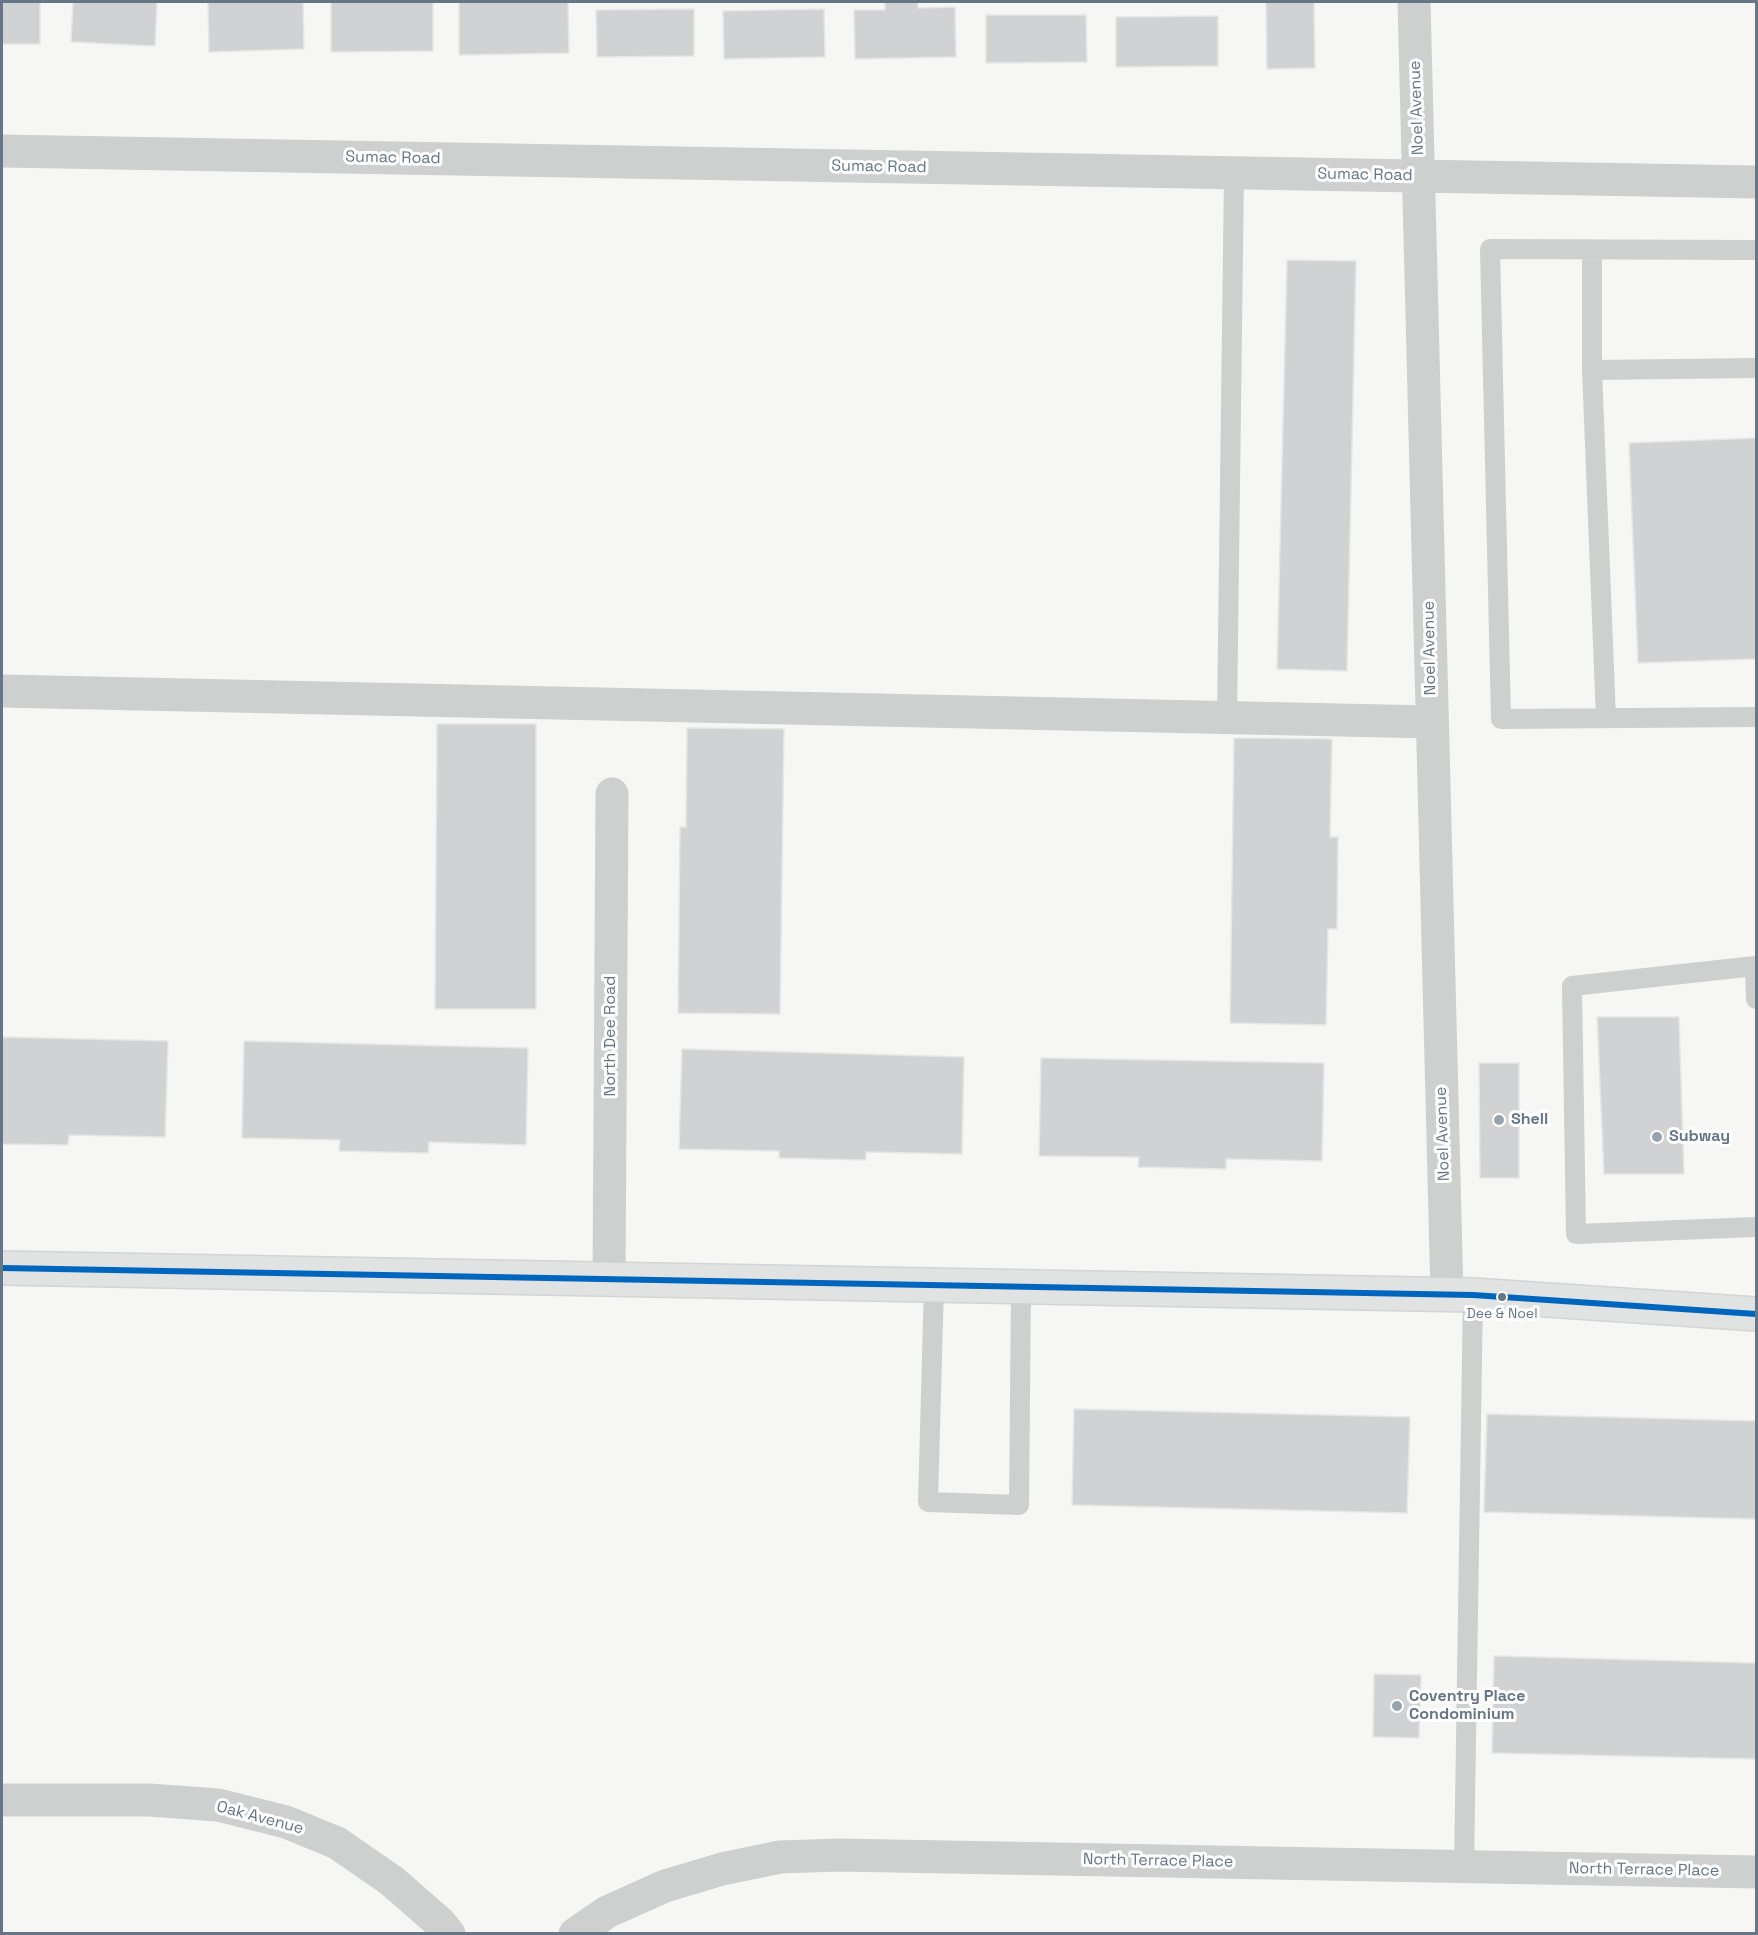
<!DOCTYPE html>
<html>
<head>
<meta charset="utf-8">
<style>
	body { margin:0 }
	#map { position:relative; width:1758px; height:1935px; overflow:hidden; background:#f6f6f5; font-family:"Space Grotesk",sans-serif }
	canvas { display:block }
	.frame { position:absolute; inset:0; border:3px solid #657686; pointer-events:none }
</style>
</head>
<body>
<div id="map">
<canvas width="1758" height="1935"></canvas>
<div class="frame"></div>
</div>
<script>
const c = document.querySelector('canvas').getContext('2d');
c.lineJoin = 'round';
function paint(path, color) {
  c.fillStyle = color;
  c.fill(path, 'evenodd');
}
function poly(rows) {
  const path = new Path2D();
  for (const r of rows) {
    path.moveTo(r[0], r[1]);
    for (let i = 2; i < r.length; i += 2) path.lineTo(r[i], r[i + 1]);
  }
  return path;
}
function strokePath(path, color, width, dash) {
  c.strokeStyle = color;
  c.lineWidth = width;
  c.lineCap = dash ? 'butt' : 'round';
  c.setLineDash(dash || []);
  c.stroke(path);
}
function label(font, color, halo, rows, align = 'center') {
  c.font = font + ' "Space Grotesk",sans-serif';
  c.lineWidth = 6;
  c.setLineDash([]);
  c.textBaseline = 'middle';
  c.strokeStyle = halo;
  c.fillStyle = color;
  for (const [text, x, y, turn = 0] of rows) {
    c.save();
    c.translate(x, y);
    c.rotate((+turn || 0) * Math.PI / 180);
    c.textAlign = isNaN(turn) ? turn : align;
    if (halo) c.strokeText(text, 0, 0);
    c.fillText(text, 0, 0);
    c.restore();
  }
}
const building = poly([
	[2,2,40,2,40,44,2,44,2,2],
	[73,2,157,2,155,46,71,42,73,2],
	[208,2,303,2,304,49,209,52,208,2],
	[331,2,433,2,433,51,331,52,331,2],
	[459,2,568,2,569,53,459,55,459,2],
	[885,2,918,2,918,8,955,7,956,57,855,59,854,10,885,10,885,2],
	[1266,2,1314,2,1315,68,1267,69,1266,2],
	[694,9,694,56,597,57,596,10,694,9],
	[824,9,825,57,724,59,723,11,824,9],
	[986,15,1086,15,1087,62,986,63,986,15],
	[1218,16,1218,66,1116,67,1116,17,1218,16],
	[1287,260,1356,261,1347,671,1277,669,1287,260],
	[1756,438,1756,659,1638,663,1629,443,1756,438],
	[437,724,536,724,536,1009,435,1009,437,724],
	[687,728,784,729,780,1014,678,1013,680,827,686,827,687,728],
	[1234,738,1332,739,1330,837,1338,837,1337,929,1328,929,1326,1025,1230,1023,1234,738],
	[1597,1017,1679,1017,1684,1174,1604,1174,1597,1017],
	[2,1037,168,1041,165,1137,69,1135,68,1145,2,1144,2,1037],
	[244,1041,528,1048,526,1145,429,1142,428,1153,339,1151,340,1140,242,1138,244,1041],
	[682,1049,964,1057,962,1154,866,1152,866,1160,779,1158,779,1151,679,1149,682,1049],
	[1041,1058,1324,1063,1322,1161,1226,1159,1226,1169,1138,1167,1139,1157,1039,1156,1041,1058],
	[1479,1063,1519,1063,1519,1178,1480,1178,1479,1063],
	[1074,1409,1410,1417,1407,1513,1072,1505,1074,1409],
	[1487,1414,1756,1421,1756,1519,1484,1512,1487,1414],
	[1494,1656,1756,1663,1756,1759,1492,1753,1494,1656],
	[1374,1674,1421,1675,1419,1738,1373,1737,1374,1674]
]);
const lane = poly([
	[1756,250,1490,249,1501,719,1756,717],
	[1592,370,1592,250],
	[1227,718,1234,173],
	[1606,718,1592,370,1756,368],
	[1755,966,1572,986,1576,1234,1756,1227],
	[1756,966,1755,966,1756,999],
	[934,1285,928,1502,1019,1505,1021,1287],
	[1464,1867,1473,1295]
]);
const street = poly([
	[1414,2,1447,1294],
	[2,151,1756,182],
	[2,691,1432,722],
	[609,1279,612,794],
	[2,1800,149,1800,218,1805,286,1822,337,1843,392,1881,440,1923,449,1934],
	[575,1934,607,1912,665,1886,722,1869,780,1857,839,1855,1756,1872]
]);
const secondary = poly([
	[2,1268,1473,1295,1756,1314]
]);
const bus1 = poly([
	[2,1268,1473,1295,1756,1314]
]);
const markers = [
	[1499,1120,6,"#98a3ad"],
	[1657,1137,6,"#98a3ad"],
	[1502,1297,5,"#657686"],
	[1397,1706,6,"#98a3ad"]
];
const busNames = [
	["Dee & Noel",1502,1314]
];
const streetNames = [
	["Noel Avenue",1417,108,-92],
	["Sumac Road",393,158,1],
	["Sumac Road",879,167,1],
	["Sumac Road",1365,175,1],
	["Noel Avenue",1430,648,-91],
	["North Dee Road",611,1036,-90],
	["Noel Avenue",1443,1134,-92],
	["Oak Avenue",260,1818,15],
	["North Terrace Place",1158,1861,1],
	["North Terrace Place",1644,1870,1]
];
const poiNames = [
	["Shell",1511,1120],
	["Subway",1669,1137],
	["Coventry Place",1409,1697],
	["Condominium",1409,1715]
];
paint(building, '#d1d2d3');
strokePath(building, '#e6e6e4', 1.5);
strokePath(secondary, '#d3d4d5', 36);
strokePath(lane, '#ced0d0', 20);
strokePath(street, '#ced0d0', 33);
strokePath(secondary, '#e1e2e2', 33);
strokePath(bus1, '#0065bd', 6);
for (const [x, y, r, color] of markers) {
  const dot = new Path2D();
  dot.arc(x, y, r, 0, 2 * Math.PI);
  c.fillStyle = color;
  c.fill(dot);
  strokePath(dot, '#fff', 2);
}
label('14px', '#657686', '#fff', busNames);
label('16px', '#657686', '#fff', streetNames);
label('bold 16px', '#657686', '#fff', poiNames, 'left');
</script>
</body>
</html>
